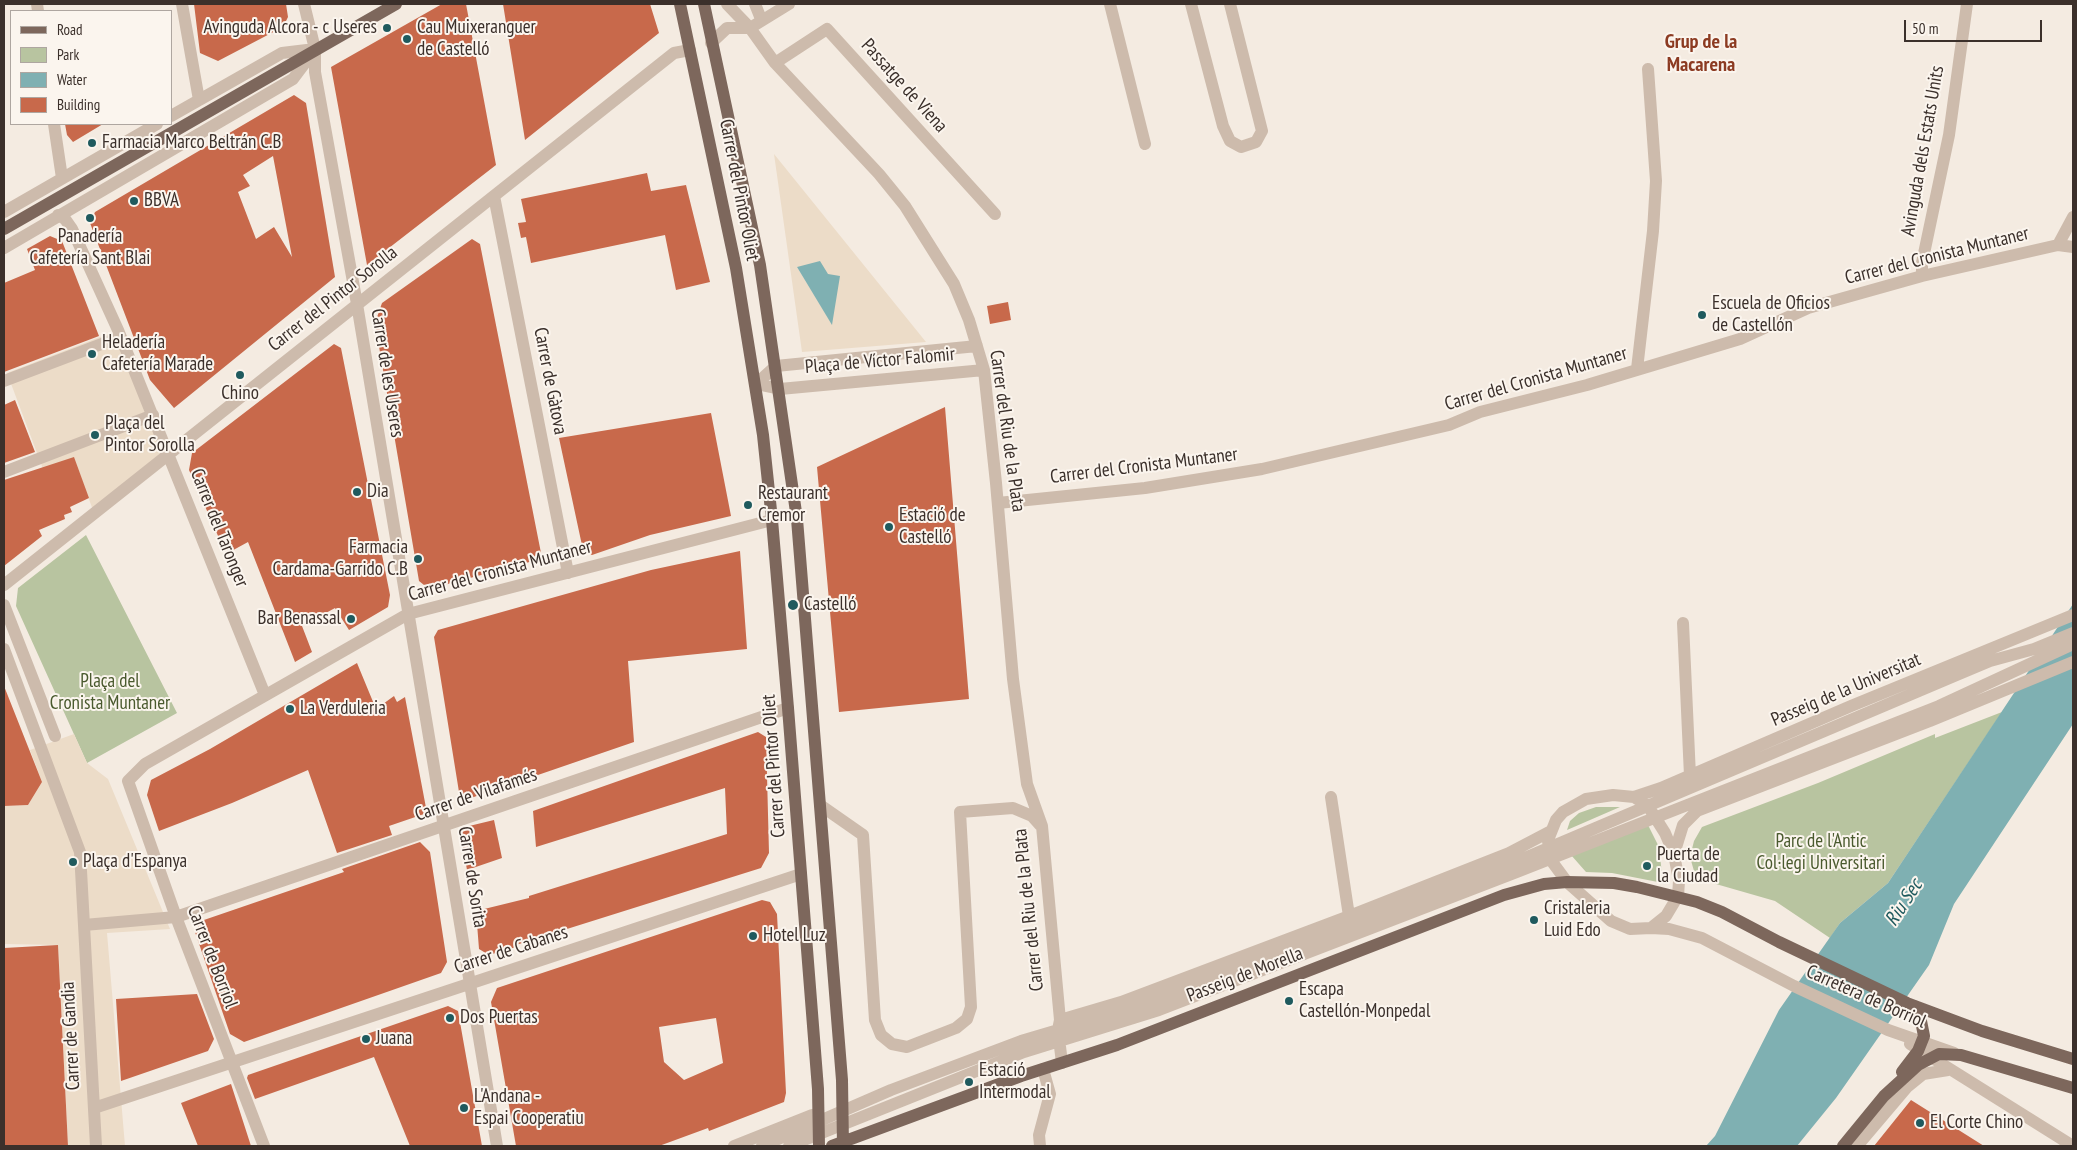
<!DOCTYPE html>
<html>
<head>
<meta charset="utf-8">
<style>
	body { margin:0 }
	#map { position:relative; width:2077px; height:1150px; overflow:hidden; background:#f4ebe1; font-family:"PT Sans Narrow",sans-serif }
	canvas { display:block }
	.frame { position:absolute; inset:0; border:5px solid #3b302b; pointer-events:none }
	.legend { position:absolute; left:10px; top:10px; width:162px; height:115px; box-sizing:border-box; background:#fbf5ee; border:1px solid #aea6a0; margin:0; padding:6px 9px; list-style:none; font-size:15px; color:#3b302b }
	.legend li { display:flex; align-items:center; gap:10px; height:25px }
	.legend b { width:25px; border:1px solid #aea6a0 }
	.scale { position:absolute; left:1904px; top:20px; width:138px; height:22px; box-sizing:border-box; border:2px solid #3b302b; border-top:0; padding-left:6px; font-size:15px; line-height:18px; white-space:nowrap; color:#3b302b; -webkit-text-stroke:4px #fbf5ee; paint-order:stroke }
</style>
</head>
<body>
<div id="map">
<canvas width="2077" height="1150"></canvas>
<div class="frame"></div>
<ul class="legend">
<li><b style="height:6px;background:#7d675c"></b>Road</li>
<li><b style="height:14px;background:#b8c4a0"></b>Park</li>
<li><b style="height:14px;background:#7fb0b2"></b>Water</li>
<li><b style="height:14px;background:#c8694b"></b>Building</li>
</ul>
<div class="scale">50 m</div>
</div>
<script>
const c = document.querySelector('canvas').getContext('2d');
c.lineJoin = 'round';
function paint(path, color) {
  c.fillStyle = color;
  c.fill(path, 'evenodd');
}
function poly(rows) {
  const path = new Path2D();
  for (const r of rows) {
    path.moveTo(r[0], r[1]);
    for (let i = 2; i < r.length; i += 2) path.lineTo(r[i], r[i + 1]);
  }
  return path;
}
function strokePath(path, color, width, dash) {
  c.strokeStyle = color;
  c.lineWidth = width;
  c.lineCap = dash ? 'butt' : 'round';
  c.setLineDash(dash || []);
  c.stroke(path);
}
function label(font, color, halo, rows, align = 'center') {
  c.font = font + ' "PT Sans Narrow",sans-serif';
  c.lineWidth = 4;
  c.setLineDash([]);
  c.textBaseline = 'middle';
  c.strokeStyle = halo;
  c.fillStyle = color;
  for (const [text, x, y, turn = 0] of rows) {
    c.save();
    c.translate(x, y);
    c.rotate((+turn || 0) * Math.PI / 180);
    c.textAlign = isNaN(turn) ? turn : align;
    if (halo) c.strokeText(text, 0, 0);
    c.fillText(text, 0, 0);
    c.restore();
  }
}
const green = poly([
	[86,535,177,713,87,763,16,606,18,588],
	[2002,712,1888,883,1840,923,1830,938,1775,901,1702,880,1694,871,1690,857,1694,841,1702,827,1818,783,1935,734,1935,738],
	[1596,807,1620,807,1567,830,1570,821,1579,813],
	[1648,825,1659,847,1663,883,1612,873,1586,872,1571,855]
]);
const plaza = poly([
	[774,154,926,342,802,352],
	[797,267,828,274,832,324],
	[118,330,169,454,94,513,74,458,43,469,7,373],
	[74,734,87,763,108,779,170,929,107,933,125,1146,68,1146,58,945,4,944,4,806,28,805,42,782,30,750]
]);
const water = poly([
	[820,261,828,274,840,276,832,325,797,267],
	[2073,604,2073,724,1954,904,1929,965,1836,1098,1797,1146,1706,1146,1715,1136,1779,1010,1840,923,1888,883]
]);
const building = poly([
	[194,4,286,4,288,17,283,27,218,61,200,53],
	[442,4,466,4,496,165,367,265,331,67],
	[503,4,650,4,659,33,525,140],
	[294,95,306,103,335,277,174,408,150,380,90,223,95,212],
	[273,156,286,225,292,257,274,227,256,239,238,192,250,186,243,175],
	[65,124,103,124,73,142,67,135],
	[647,173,651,191,686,185,710,282,676,290,665,235,531,263,526,237,521,238,518,223,526,222,521,199],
	[50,236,62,241,99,336,4,372,4,283,35,270,27,249],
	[472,239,480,244,541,553,537,560,429,589,419,581,375,323,382,303],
	[1008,302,1011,320,990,324,987,306],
	[334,344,341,348,390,595,388,607,349,630,335,608,302,626,312,652,295,662,248,542,226,554,189,470,192,453],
	[15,400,35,452,4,463,4,405],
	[945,407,969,699,839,712,817,467],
	[711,413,731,516,650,535,592,555,583,550,559,438],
	[74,457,89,498,70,507,72,512,64,515,65,519,39,530,42,536,4,566,4,480],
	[740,551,747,649,628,661,634,742,468,799,459,792,434,637,438,630,651,570],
	[357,663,376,709,394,696,397,702,405,697,427,813,389,826,392,835,337,853,308,770,232,803,159,831,147,795,151,780,210,749],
	[4,686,42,782,28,805,4,806],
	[758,732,766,737,769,853,761,868,516,945,516,947,489,955,479,949,476,911,529,898,529,896,727,834,725,788,536,847,533,811],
	[494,820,502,858,467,870,461,836,465,827],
	[420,842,430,852,447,962,441,973,244,1042,230,1034,195,932,201,921,344,872,342,869],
	[762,900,770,902,777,914,786,1093,784,1102,709,1131,708,1128,659,1146,516,1146,491,1002,497,988],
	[716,1018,723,1063,684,1080,664,1062,659,1027],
	[58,945,68,1146,4,1146,4,948],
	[197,994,214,1039,208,1051,121,1081,116,999],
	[448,1006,458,1011,482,1146,410,1146,374,1057,255,1099,247,1078,248,1075],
	[231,1084,251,1146,198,1146,181,1103],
	[1911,1100,1984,1146,1874,1146]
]);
const minor = poly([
	[37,4,38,11],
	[182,4,199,100],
	[304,4,315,49,315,72,357,304,497,1146],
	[727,4,750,28,775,63,879,174,905,206,954,284,969,320,984,370,996,483,1013,679,1027,784,1042,826,1060,1020,1058,1030,1062,1063],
	[755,4,761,19],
	[1110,4,1145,144],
	[1191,4,1223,126,1230,141,1241,147,1256,142,1262,131,1230,4],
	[711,43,727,28,750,28,789,4],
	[775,63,827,29,995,214],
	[171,116,282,53,315,49],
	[54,124,62,178],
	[494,196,568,573],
	[4,212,157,124],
	[58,215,65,219,72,229,118,330,265,695],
	[2058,245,2073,217],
	[4,248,293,79,314,51],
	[1922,276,1922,263,1949,135,1967,4],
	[1637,369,1653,231,1656,181,1648,69],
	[4,381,120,337],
	[756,384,780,389,984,370],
	[756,384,776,366,977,346],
	[4,472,153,415],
	[998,503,1145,488,1262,469,1449,425,1480,412,1587,385,1740,339,1808,308,1922,276,2058,245,2073,247],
	[4,585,674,53,690,50],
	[4,605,55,736],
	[1683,623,1690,776],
	[4,649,80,852,96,1146],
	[1613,795,1634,797,1648,806,1665,833,1674,854,1679,881,1678,896,1666,916,1651,928,1630,929,1611,921,1567,882,1550,859,1548,840,1556,820,1563,812,1586,799,1613,795],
	[1331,797,1349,916],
	[1634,797,1661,788,1851,706,2073,615],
	[820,805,863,835,875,1020,881,1035,892,1044,907,1047,956,1028,967,1019,971,1007,960,812,1013,808,1032,816,1040,825],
	[1674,854,1683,825,1697,811,1930,721,2073,662],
	[84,925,176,917,788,708],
	[1651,928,1669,929,1702,938,1794,986,1888,1030,1954,1053],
	[1060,1020,1121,1002,1349,916,1509,853,1551,831],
	[1910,1044,2073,1146],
	[94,1108,801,874],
	[264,1146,176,917,128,781,145,764,408,614,772,520],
	[734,1146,812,1115],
	[762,1146,891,1090,1021,1041,1156,1001,1513,863,1959,674,1990,661,2034,649,2073,633],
	[789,1146,1024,1052,1159,1010,1517,872,1939,706,2073,644],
	[1040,1146,1039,1135,1050,1094,1043,1069],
	[1857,1146,1907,1087,1923,1074,1948,1070]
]);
const major = poly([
	[680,4,736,268,763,435,772,520,788,708,818,1089,819,1146],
	[704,4,760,265,797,519,842,1080,843,1146],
	[4,229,396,4],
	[1902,1072,1918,1051,1924,1036,1920,1016,1915,1006],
	[832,1146,1021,1076,1117,1045,1504,895,1544,884,1567,882,1614,883,1637,887,1697,902,1722,912,1779,942,1907,1003,1982,1031,2073,1059],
	[1843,1146,1884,1096,1918,1065,1939,1054,1961,1055,2073,1088]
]);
const markers = [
	[387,28,5,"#1f5a5e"],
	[407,39,5,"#1f5a5e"],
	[92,143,5,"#1f5a5e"],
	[134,201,5,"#1f5a5e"],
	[90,218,5,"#1f5a5e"],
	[1702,315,5,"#1f5a5e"],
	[92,354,5,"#1f5a5e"],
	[240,375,5,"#1f5a5e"],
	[95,435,5,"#1f5a5e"],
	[357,492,5,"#1f5a5e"],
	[748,505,5,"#1f5a5e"],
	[889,527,5,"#1f5a5e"],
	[418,559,5,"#1f5a5e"],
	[793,605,6,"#1f5a5e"],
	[351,619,5,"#1f5a5e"],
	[290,709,5,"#1f5a5e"],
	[73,862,5,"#1f5a5e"],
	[1647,866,5,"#1f5a5e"],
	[1534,920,5,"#1f5a5e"],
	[753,936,5,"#1f5a5e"],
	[1289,1001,5,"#1f5a5e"],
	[450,1018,5,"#1f5a5e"],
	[366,1039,5,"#1f5a5e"],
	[969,1082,5,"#1f5a5e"],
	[464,1108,5,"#1f5a5e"],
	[1920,1123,5,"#1f5a5e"]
];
const poiNames = [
	["Avinguda Alcora - c Useres",377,28,"right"],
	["Cau Muixeranguer",417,28],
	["de Castelló",417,50],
	["Farmacia Marco Beltrán C.B",102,143],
	["BBVA",144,201],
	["Panadería",90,237,"center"],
	["Cafetería Sant Blai",90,259,"center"],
	["Escuela de Oficios",1712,304],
	["de Castellón",1712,326],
	["Heladería",102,343],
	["Cafetería Marade",102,365],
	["Chino",240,394,"center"],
	["Plaça del",105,424],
	["Pintor Sorolla",105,446],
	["Dia",367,492],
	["Restaurant",758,494],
	["Cremor",758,516],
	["Estació de",899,516],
	["Castelló",899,538],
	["Farmacia",408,548,"right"],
	["Cardama-Garrido C.B",408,570,"right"],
	["Castelló",804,605],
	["Bar Benassal",341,619,"right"],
	["La Verduleria",300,709],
	["Puerta de",1657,855],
	["la Ciudad",1657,877],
	["Plaça d'Espanya",83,862],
	["Cristaleria",1544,909],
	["Luid Edo",1544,931],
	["Hotel Luz",763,936],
	["Escapa",1299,990],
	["Castellón-Monpedal",1299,1012],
	["Dos Puertas",460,1018],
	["Juana",376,1039],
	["Estació",979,1071],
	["Intermodal",979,1093],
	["L'Andana -",474,1097],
	["Espai Cooperatiu",474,1119],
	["El Corte Chino",1930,1123]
];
const streetNames = [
	["Passatge de Viena",904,86,48],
	["Avinguda dels Estats Units",1923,151,-80],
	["Carrer del Pintor Oliet",739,190,79],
	["Carrer del Cronista Muntaner",1937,256,-14],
	["Carrer del Pintor Sorolla",333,299,-38],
	["Plaça de Víctor Falomir",880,361,-5],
	["Carrer de les Useres",387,373,81],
	["Carrer del Cronista Muntaner",1536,379,-16],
	["Carrer de Gàtova",550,381,79],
	["Carrer del Riu de la Plata",1007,431,82],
	["Carrer del Cronista Muntaner",1144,466,-7],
	["Carrer del Taronger",219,528,68],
	["Carrer del Cronista Muntaner",500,571,-15],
	["Passeig de la Universitat",1846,690,-23],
	["Carrer del Pintor Oliet",774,766,-94],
	["Carrer de Vilafamés",476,795,-19],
	["Carrer de Sorita",472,877,81],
	["Carrer del Riu de la Plata",1029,910,-96],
	["Carrer de Cabanes",511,950,-18],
	["Carrer de Borriol",212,957,69],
	["Passeig de Morella",1245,975,-21],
	["Carretera de Borriol",1866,997,24],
	["Carrer de Gandia",71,1036,-93]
];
const parkNames = [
	["Plaça del",110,682],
	["Cronista Muntaner",110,704],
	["Parc de l'Antic",1821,842],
	["Col·legi Universitari",1821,864]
];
const neighbourhoodNames = [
	["Grup de la",1701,42],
	["Macarena",1701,65]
];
const waterNames = [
	["Riu Sec",1904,903,-57]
];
paint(green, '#b8c4a0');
paint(plaza, '#ecdcc8');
paint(water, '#7fb0b2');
paint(building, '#c8694b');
strokePath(minor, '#cdbbac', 12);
strokePath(major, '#7d675c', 12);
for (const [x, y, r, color] of markers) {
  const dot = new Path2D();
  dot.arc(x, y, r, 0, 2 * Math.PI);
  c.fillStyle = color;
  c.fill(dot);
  strokePath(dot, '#fbf5ee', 2);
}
label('19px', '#3b302b', '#fbf5ee', poiNames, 'left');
label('19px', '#3b302b', '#fbf5ee', streetNames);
label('19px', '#4a5a2e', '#fbf5ee', parkNames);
label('bold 20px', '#8c3b22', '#fbf5ee', neighbourhoodNames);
label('italic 20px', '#1f5a5e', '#fbf5ee', waterNames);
</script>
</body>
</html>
